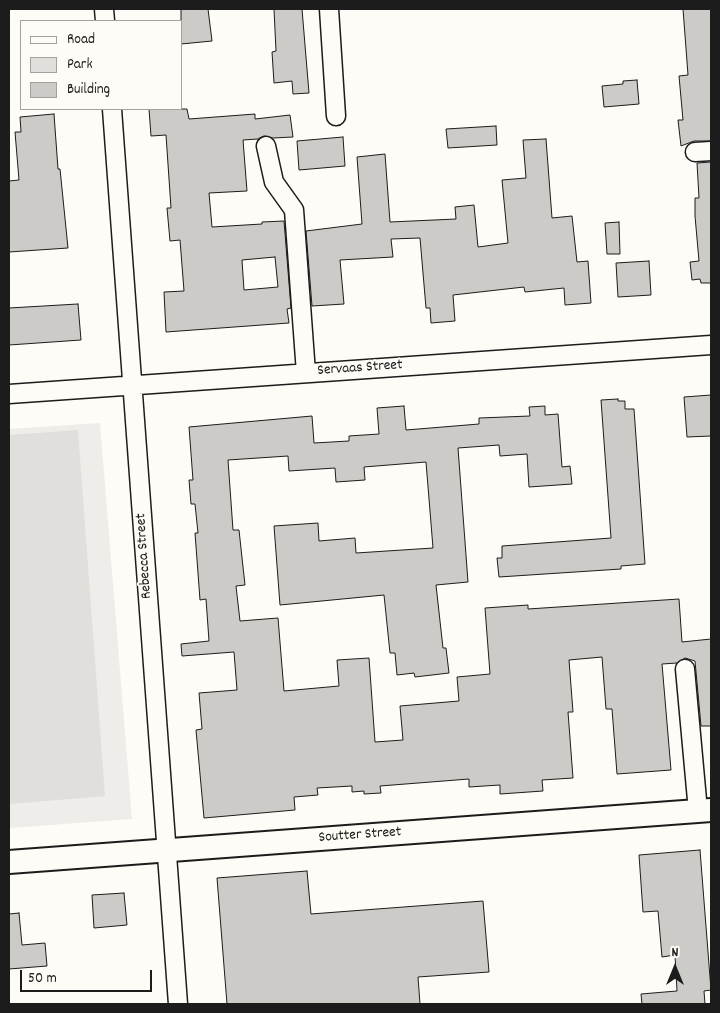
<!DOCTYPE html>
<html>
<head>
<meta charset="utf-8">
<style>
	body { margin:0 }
	#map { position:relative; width:720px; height:1013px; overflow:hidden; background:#fdfcf7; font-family:Dekko,sans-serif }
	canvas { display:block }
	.frame { position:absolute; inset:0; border:10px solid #1c1c1c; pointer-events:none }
	.legend { position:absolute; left:20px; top:20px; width:162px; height:90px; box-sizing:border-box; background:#fdfcf7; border:1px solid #a3a29f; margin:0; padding:6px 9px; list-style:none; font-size:15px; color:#1c1c1c }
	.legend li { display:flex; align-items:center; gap:10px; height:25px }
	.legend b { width:25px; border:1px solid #a3a29f }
	.north { position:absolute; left:650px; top:943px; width:50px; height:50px; -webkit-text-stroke:4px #fdfcf7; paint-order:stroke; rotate:0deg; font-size:14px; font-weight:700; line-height:20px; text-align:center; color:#1c1c1c }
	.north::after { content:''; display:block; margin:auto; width:18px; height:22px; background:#1c1c1c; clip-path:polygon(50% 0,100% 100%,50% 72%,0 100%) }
	.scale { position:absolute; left:20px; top:970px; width:132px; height:22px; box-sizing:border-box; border:2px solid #1c1c1c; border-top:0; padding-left:6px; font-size:15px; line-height:18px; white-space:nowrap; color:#1c1c1c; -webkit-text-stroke:4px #fdfcf7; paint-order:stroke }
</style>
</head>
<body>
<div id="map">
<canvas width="720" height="1013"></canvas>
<div class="frame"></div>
<ul class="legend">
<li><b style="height:6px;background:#fdfcf7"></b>Road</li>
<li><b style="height:14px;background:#e0dfdb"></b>Park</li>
<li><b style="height:14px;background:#cccbc8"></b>Building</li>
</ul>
<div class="north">N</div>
<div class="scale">50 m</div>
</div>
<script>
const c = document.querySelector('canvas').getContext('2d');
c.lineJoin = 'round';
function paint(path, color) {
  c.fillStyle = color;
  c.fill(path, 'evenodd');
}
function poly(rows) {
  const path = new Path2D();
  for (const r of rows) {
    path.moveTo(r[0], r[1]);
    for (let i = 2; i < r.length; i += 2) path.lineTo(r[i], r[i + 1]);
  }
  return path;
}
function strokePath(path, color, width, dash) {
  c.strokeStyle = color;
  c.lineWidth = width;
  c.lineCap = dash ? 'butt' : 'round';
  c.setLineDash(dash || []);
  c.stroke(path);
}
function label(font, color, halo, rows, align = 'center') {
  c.font = font + ' Dekko,sans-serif';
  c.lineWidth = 4;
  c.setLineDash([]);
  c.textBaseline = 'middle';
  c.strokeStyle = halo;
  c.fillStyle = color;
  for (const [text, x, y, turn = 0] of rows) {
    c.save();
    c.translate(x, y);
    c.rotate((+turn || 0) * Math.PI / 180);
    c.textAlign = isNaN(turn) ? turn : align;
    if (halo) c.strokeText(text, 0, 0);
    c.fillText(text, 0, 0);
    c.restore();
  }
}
const built = poly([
	[100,423,132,819,9,828,9,429]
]);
const green = poly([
	[78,430,105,796,9,804,9,435]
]);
const building = poly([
	[181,9,208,9,212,41,181,44,181,9],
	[274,9,302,9,309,93,293,94,292,81,274,83,272,52,276,51,274,9],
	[683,9,711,9,711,141,694,141,681,146,678,120,683,120,679,76,688,75,683,9],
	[637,80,639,104,604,107,602,86,623,84,623,81,637,80],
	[149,109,187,109,189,119,255,114,255,119,290,115,293,137,273,138,264,136,258,139,243,140,247,191,209,193,212,227,262,224,262,222,284,221,291,308,287,309,289,323,166,332,164,292,184,291,180,240,170,241,167,208,171,208,166,135,151,136,149,109],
	[275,257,278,287,244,290,242,260,275,257],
	[54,114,58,169,60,169,68,248,9,252,9,181,19,180,15,132,21,132,20,117,54,114],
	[496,126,497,145,448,148,446,129,496,126],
	[343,137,345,166,299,170,297,141,343,137],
	[546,139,552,218,572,216,577,262,588,261,591,303,565,305,564,288,525,292,524,287,453,295,455,321,431,323,430,308,426,308,420,238,391,239,393,257,340,260,344,304,312,306,306,231,362,224,357,157,385,154,390,222,456,219,455,207,474,205,478,247,508,243,502,180,526,178,523,140,546,139],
	[711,162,711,283,701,283,700,279,692,280,690,262,699,261,695,216,695,198,699,198,697,163,711,162],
	[619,222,620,254,607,254,605,223,619,222],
	[649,261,651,295,618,297,616,263,649,261],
	[78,304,81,340,9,345,9,308,78,304],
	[711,395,711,436,687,437,684,397,711,395],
	[618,399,618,401,625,401,625,409,634,409,645,564,621,566,621,569,499,577,497,558,502,558,502,546,611,538,601,400,618,399],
	[404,406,406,430,479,424,479,418,530,416,529,407,545,406,545,415,558,414,562,467,570,466,572,484,529,487,527,454,500,456,499,445,458,448,468,582,436,585,443,648,446,648,449,673,415,677,414,673,397,675,395,653,390,653,384,595,280,605,274,526,318,523,319,541,355,538,356,553,433,548,426,462,364,467,365,480,336,482,335,468,289,471,288,456,228,460,233,530,239,530,245,585,236,586,240,621,278,618,284,691,339,686,337,660,369,658,375,742,403,740,400,706,459,701,457,677,490,674,485,608,528,605,528,609,679,599,682,642,711,639,711,726,701,726,695,661,685,658,677,663,662,664,671,770,617,774,612,709,606,709,602,657,569,660,573,712,568,712,573,778,542,780,543,791,500,794,500,785,469,787,469,779,380,786,381,793,364,794,364,791,352,792,352,786,317,788,318,795,294,797,295,810,204,818,196,730,202,729,199,693,237,690,234,652,182,656,181,644,209,641,206,599,200,600,195,533,198,533,195,504,191,504,189,480,193,480,189,427,312,416,314,443,349,441,349,436,379,434,377,408,404,406],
	[700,850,711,990,704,991,705,1004,642,1004,641,994,677,991,675,955,662,957,658,911,643,912,639,855,700,850],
	[307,871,311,914,483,901,489,972,418,977,420,1004,227,1004,217,878,307,871],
	[124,893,127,925,94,928,92,895,124,893],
	[19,913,22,945,45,943,47,966,9,969,9,914,19,913]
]);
const minor = poly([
	[104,9,105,21],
	[329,9,336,116],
	[112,109,178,1004],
	[266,146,274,182,294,210,306,373],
	[695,152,711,151],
	[9,394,711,345],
	[685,669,698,811]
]);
const major = poly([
	[9,862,711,810]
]);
const streetNames = [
	["Servaas Street",360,369,-4],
	["Rebecca Street",145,556,-94],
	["Soutter Street",360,836,-4]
];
paint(built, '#eeede9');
paint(green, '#e0dfdb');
paint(building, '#cccbc8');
strokePath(building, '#1c1c1c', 1);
strokePath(minor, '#1c1c1c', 21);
strokePath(major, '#1c1c1c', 26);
strokePath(minor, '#fdfcf7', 18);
strokePath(major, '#fdfcf7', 22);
label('15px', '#1c1c1c', '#fdfcf7', streetNames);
</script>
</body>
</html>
